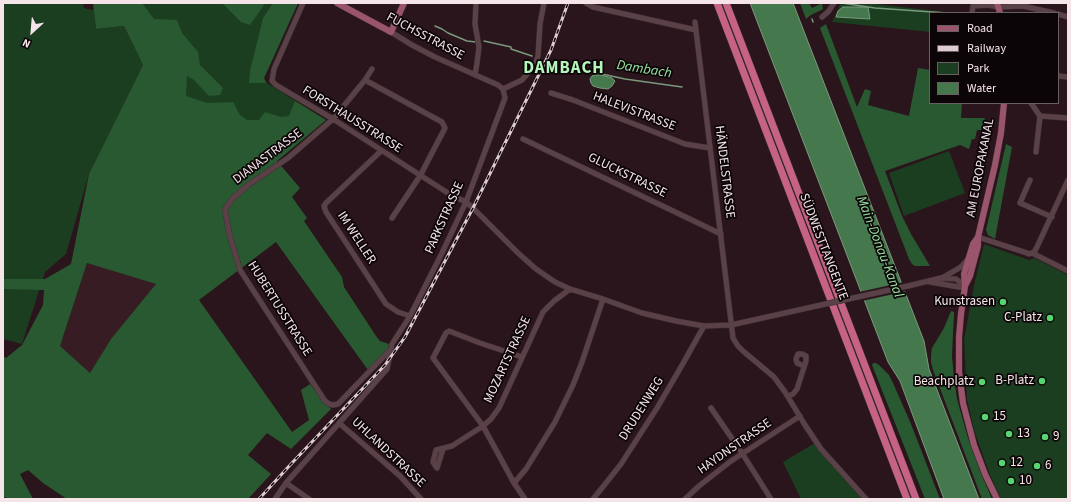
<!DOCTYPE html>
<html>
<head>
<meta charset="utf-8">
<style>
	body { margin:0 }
	#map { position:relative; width:1071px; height:502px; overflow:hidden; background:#2a151c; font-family:"Source Sans 3",sans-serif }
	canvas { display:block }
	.frame { position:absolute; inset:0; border:4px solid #f5e5e9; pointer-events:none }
	.legend { position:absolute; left:929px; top:12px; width:130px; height:92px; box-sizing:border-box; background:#0c0507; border:1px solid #695f61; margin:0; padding:5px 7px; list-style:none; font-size:12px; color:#f5e5e9 }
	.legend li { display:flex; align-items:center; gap:8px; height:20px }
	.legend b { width:20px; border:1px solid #695f61 }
	.north { position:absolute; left:12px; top:12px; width:40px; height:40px; -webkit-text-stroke:3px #0c0507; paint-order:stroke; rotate:206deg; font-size:11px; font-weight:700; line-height:16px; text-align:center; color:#f5e5e9 }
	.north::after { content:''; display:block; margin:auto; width:14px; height:18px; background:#f5e5e9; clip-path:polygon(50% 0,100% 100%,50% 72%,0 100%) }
</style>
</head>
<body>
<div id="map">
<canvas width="1071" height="502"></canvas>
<div class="frame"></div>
<ul class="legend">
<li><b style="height:5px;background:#9a556c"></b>Road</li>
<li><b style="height:5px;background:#ddccd1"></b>Railway</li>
<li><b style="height:11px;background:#1b3e21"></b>Park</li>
<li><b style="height:11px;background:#46784d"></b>Water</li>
</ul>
<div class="north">N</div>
</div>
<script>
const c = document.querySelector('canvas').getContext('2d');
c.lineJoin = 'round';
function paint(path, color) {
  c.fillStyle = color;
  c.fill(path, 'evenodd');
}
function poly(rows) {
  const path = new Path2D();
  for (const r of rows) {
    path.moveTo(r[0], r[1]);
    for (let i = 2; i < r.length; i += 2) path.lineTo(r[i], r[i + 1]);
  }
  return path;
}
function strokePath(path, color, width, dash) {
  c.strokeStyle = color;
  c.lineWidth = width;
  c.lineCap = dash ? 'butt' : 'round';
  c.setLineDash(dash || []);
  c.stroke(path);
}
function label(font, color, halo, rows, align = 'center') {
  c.font = font + ' "Source Sans 3",sans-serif';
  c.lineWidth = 3.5;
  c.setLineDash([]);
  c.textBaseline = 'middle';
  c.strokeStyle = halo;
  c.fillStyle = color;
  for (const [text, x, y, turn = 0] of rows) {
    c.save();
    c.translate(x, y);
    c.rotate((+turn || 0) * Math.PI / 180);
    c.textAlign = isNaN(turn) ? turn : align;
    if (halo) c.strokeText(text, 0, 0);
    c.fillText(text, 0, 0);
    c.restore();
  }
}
const built = poly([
	[87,263,157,284,111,339,90,373,60,346]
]);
const green = poly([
	[3,3,84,3,83,7,87,9,94,10,96,29,124,26,143,65,89,174,66,254,45,272,22,344,3,339],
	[95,3,298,3,264,78,267,83,326,120,284,155,226,194,146,65,124,23],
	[841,3,866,3,954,13,930,13,930,32,832,22],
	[949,151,965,193,904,216,889,173],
	[984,244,1029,260,1034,258,1068,275,1068,499,1001,499,990,475,974,430,967,399,964,340,974,285],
	[815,443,862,499,801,499,783,462]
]);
const forest = poly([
	[93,3,142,3,154,19,177,20,182,33,198,52,200,65,223,88,220,95,209,96,194,80,187,76,186,96,207,103,233,102,240,115,247,120,259,120,265,112,281,117,289,116,295,101,326,120,277,161,300,188,292,197,307,218,304,221,342,277,344,287,376,336,380,341,389,344,387,352,368,370,276,242,199,300,292,432,309,420,301,390,310,384,331,409,291,449,267,433,248,455,271,474,248,499,67,499,43,483,28,470,20,474,33,499,10,499,5,497,3,499,3,356,6,358,22,345,43,305,44,290,3,289,3,279,45,279,71,264,89,174,143,65,124,26,96,29],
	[87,263,156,284,111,339,90,373,60,346],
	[218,3,265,3,264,5,250,25,241,22,223,4],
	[273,3,298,3,264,78,266,83,249,83,250,71,263,18],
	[800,3,809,3,812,8,822,3,823,9,811,15,806,19],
	[826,24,857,107,865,89,871,91,868,105,909,116,918,68,930,70,930,103,962,103,961,118,985,118,981,130,977,130,975,139,972,139,969,149,960,145,885,171,902,216,911,234,930,266,915,266,912,264,909,259,820,28],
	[1006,144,1012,147,995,239,988,235,986,230],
	[951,311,954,312,954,315,953,334,952,356,954,378,957,399,968,438,980,471,992,499,982,499,933,370,931,362,931,355,932,348,944,328],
	[873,363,876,363,879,365,889,375,893,383,911,424,940,499,925,499,872,365]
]);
const water = poly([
	[750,3,793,3,924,341,929,369,979,499,944,499,900,381,888,362,750,3],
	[843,7,868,7,870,19,836,17,838,11,843,7],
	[595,75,601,75,612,78,615,81,612,86,608,89,600,88,593,86,591,83,590,79,592,76,595,75]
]);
const pier = poly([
	[904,282,907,291,862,301,859,292]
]);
const stream = poly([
	[842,3,875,8,947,13],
	[812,19,813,22],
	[435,26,442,29,448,33,467,41,476,42],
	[484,41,511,47,511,49,532,56],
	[602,74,625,79,682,87]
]);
const minor = poly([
	[303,3,274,69,272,81,276,85,333,119,451,195,466,202,473,208,518,253,536,269,555,282,570,289,603,299,642,313,676,321,704,326,731,325,821,305],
	[586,3,593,7,696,30],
	[973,6,988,5,998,7,1023,6,1054,13],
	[972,13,973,6],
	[1058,14,1068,17],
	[822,17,828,12,834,3],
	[695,22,733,338,738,346,743,351,774,377,785,392,805,425,821,449,866,499],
	[391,32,412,45,435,57,498,85,503,89],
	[372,69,365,80,333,119,288,158,248,185,233,198,225,209,229,233,240,270,325,401,329,404,333,405,338,404,390,350],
	[475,75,477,63,479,47,475,24,476,3],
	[1058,76,1068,77],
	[365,80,442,122,445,128,420,176,392,218],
	[503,89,522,80,535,65,538,56,540,24,544,3],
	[551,93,573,100,685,144,710,148],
	[1031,103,1040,116,1068,118],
	[523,139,721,234],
	[381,151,326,203,324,206,326,212,386,304,398,312,410,316],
	[1036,152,1040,116],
	[1030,180,1020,203,1052,217],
	[978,237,1027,253,1029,254,1034,252,1036,249,1068,180],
	[1032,253,1068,271],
	[942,278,961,267,968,259],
	[930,282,959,287,965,286],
	[908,286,941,278,956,279,965,286],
	[522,357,480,343,449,331,446,333,433,358,483,426,514,483,525,499],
	[788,396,793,394,797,389,806,361,806,356,802,354,798,354,796,359,797,363,804,366],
	[711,408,742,453,771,499],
	[339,423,400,476,421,499],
	[443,449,437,468,433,462,436,450,452,446,483,426,491,419,499,408,543,312,554,301,570,289],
	[286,483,309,499],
	[514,483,526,469,555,422,573,385,582,362,603,299],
	[275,499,286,483,387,369,392,344,410,316,441,255,466,202,505,98,503,89],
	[593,499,602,488,621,464,657,408,681,367,704,326],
	[685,499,699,486,731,461,800,416]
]);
const major = poly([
	[337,3,391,32,404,3],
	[997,3,1000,13],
	[978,237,973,244,964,274,965,286,961,314,959,337,959,372,963,403,974,445,985,474,997,499],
	[965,286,970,276,978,246,978,237,995,165,1001,133,1004,103]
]);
const highway = poly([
	[717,3,907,499],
	[726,3,916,499]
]);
const rail = poly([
	[259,499,291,464,385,365,405,337,473,208,551,50,568,3]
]);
const minorBridge = poly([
	[821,305,908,286]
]);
const markers = [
	[1003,302,4,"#57d570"],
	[1050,318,4,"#57d570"],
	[1042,381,4,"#57d570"],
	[982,382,4,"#57d570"],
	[985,417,4,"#57d570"],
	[1009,434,4,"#57d570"],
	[1045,437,4,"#57d570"],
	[1002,463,4,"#57d570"],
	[1037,466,4,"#57d570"],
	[1011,481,4,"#57d570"]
];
const streetNames = [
	["FUCHSSTRASSE",425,37,28],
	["HALEVISTRASSE",634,112,21],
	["FORSTHAUSSTRASSE",352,120,32],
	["DIANASTRASSE",268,157,-37],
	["AM EUROPAKANAL",981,168,-79],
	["HÄNDELSTRASSE",724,172,83],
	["GLUCKSTRASSE",627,176,26],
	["PARKSTRASSE",445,218,-66],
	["IM WELLER",356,238,57],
	["SÜDWESTTANGENTE",823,247,69],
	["HUBERTUSSTRASSE",279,309,58],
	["MOZARTSTRASSE",508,360,-65],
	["DRUDENWEG",642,409,-58],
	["HAYDNSTRASSE",735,447,-35],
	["UHLANDSTRASSE",388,453,43]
];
const poiNames = [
	["Kunstrasen",995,302,"right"],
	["C-Platz",1042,318,"right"],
	["B-Platz",1034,381,"right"],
	["Beachplatz",974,382,"right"],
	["15",993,417],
	["13",1017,434],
	["9",1053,437],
	["12",1010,463],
	["6",1045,466],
	["10",1019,481]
];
const waterNames = [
	["Dambach",644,70,9],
	["Main-Donau-Kanal",879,247,69]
];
const districtNames = [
	["DAMBACH",564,69]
];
paint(built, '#371c24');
paint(green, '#1b3e21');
paint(forest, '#285930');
paint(water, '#46784d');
strokePath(water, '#7a997c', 1);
paint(pier, '#2a151c');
strokePath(stream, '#7a997c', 1.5);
strokePath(minor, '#3f3033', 6);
strokePath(major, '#3f3033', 7);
strokePath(highway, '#3f3033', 8);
strokePath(minor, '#594147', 5);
strokePath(major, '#9a556c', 6);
strokePath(highway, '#c66384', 7);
strokePath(rail, '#ddccd1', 3);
strokePath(rail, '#0c0507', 1.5, [4.5]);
strokePath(minorBridge, '#3f3033', 6, []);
strokePath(minorBridge, '#594147', 5);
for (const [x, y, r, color] of markers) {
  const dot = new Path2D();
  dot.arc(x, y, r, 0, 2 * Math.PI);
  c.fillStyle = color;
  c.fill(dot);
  strokePath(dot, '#0c0507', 1.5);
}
label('13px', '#f5e5e9', '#0c0507', streetNames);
label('13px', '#f5e5e9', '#0c0507', poiNames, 'left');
label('italic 14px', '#97e1a0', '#0c0507', waterNames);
c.letterSpacing = '1px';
label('bold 17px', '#b5f5bc', '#0c0507', districtNames);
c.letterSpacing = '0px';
</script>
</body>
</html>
